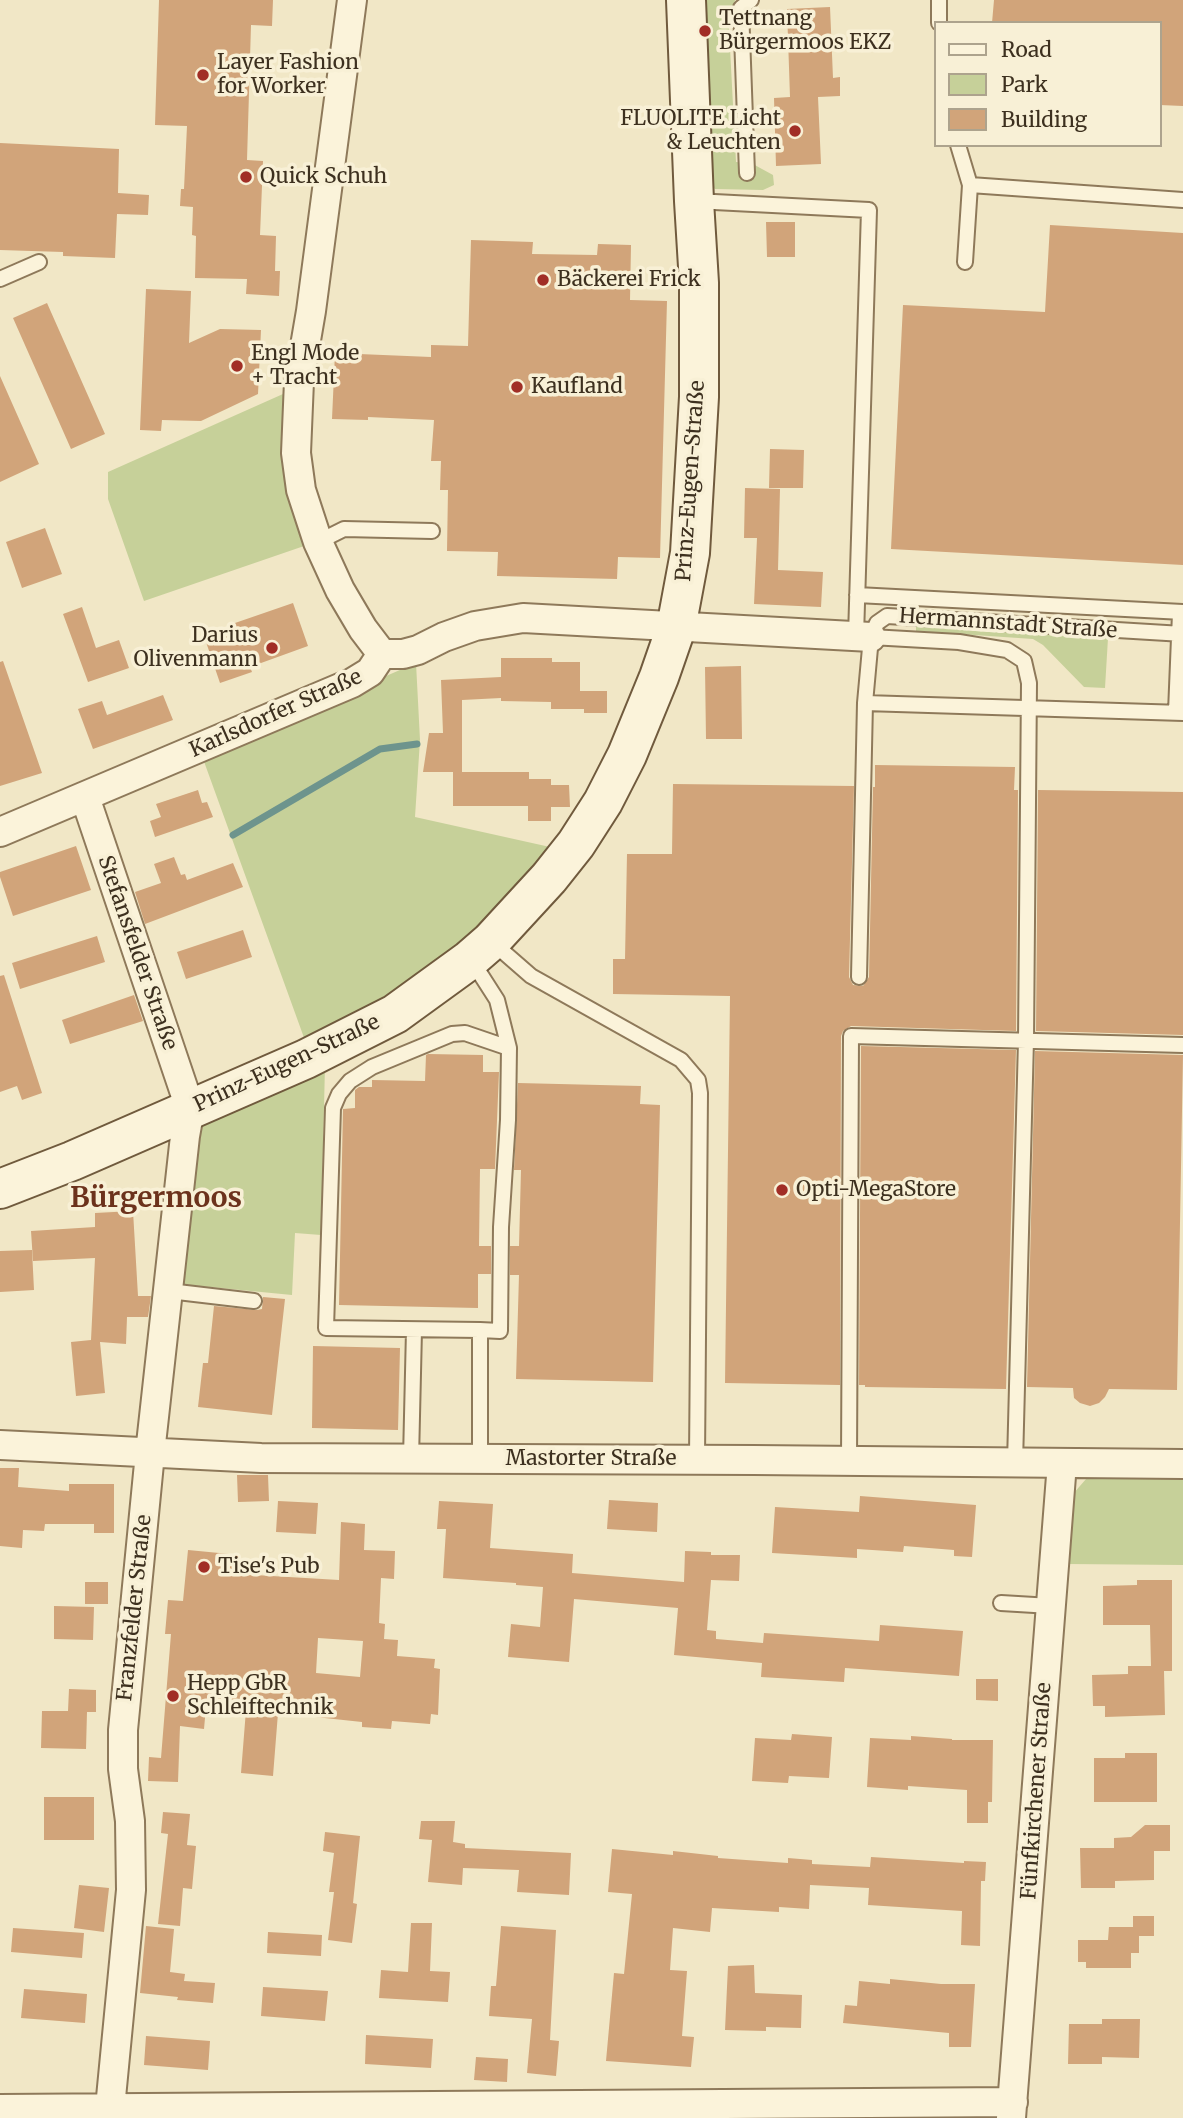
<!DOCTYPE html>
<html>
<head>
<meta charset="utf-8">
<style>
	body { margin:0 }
	#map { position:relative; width:1183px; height:2118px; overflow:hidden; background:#f1e7c6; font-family:Merriweather,serif }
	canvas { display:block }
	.legend { position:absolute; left:934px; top:21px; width:228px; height:126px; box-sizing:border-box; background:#f8f0d6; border:2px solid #ada38d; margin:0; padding:9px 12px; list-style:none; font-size:21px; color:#3d301f }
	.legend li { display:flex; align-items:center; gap:14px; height:35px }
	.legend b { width:35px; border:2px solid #ada38d }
</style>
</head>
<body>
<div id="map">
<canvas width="1183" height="2118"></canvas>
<ul class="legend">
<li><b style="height:9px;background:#fbf3da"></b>Road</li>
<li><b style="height:19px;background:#c6d099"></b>Park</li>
<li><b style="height:19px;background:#d1a47a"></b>Building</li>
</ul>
</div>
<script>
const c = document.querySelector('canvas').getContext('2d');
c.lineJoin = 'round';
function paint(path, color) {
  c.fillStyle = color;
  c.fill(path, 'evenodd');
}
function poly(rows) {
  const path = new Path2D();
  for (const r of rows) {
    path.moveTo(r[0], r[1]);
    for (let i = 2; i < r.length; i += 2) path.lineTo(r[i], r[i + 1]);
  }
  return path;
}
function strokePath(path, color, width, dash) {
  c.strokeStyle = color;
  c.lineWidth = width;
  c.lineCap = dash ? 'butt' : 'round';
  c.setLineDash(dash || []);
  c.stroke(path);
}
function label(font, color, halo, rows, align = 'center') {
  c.font = font + ' Merriweather,serif';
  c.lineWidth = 7;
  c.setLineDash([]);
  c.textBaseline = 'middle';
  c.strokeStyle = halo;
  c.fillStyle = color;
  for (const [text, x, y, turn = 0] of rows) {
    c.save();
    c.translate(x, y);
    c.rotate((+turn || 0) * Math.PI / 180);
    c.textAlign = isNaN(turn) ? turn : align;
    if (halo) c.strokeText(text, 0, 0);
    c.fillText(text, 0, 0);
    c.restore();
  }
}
const green = poly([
	[703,0,735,0,729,29,736,162,751,163,773,175,774,185,763,190,715,189,707,180],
	[283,394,283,449,307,545,144,601,108,499,108,472],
	[916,624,1108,638,1105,688,1084,687,1043,645,1033,639,916,631],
	[416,663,420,740,415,817,559,849,464,951,307,1046,202,756],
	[325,1065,321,1235,295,1233,292,1295,179,1284,196,1136,203,1119],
	[1093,1471,1183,1473,1183,1565,1067,1564,1073,1494]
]);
const stream = poly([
	[233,835,380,749,417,744]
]);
const building = poly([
	[159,0,273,0,272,26,251,25,247,160,263,161,260,235,276,236,275,271,280,271,279,296,246,294,247,279,195,278,196,236,192,235,193,207,180,206,181,189,184,189,187,126,155,125],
	[994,0,1183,0,1183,106,1160,105,1160,23,992,23],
	[830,7,833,78,840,77,840,96,818,97,821,164,776,166,774,98,790,97,787,9],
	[0,143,119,149,118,193,149,195,148,215,117,214,115,258,63,256,63,252,0,250],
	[766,222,795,222,795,257,767,257],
	[1050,225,1183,233,1183,565,891,549,903,305,1045,312],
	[471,240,533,242,532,254,597,255,598,244,631,245,630,300,667,301,660,558,618,557,617,579,497,576,498,552,447,551,448,490,440,490,441,461,431,461,434,420,368,417,368,420,332,419,335,353,431,357,431,345,468,346],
	[146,289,191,291,189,343,220,329,261,330,258,394,201,421,162,420,161,431,140,430],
	[47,303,105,434,71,449,13,318],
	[0,376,39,464,0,482],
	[770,449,804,450,803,488,769,488],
	[745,488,780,489,778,570,823,572,821,607,754,604,757,538,744,538],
	[45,528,62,574,22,588,6,542],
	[293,603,308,646,250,667,252,672,220,683,206,642,237,631,235,623],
	[82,607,96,648,119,640,129,668,88,682,63,614],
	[501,658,552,658,552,662,580,662,580,691,607,691,607,713,584,713,584,709,551,709,551,702,501,701,501,698,462,700,462,772,423,772,429,733,443,733,441,680,501,677],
	[3,661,42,773,0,786,0,662],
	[741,666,742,739,706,739,705,667],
	[163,695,173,720,93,749,78,709,102,701,107,715],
	[875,765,1015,767,1014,790,1018,790,1016,1031,851,1026,843,1031,841,1036,840,1385,725,1383,730,996,613,994,613,959,625,959,627,854,672,854,673,784,854,786,849,977,853,985,863,986,869,977,873,787,875,787],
	[453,772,529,772,529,779,551,779,551,785,569,785,570,807,551,807,551,821,528,821,528,806,453,806],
	[198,790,202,803,207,802,213,817,155,837,150,821,161,817,156,804],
	[1038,790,1183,792,1183,1035,1036,1031],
	[76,846,91,890,13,916,0,877,0,872],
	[174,857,181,875,185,874,187,880,233,863,243,887,145,924,135,892,161,883,154,864],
	[243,930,252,957,186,979,177,952],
	[97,936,105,962,20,989,12,963],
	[4,975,42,1093,22,1100,17,1086,0,1092,0,976],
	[134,995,143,1021,70,1044,62,1020],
	[861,1046,1016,1050,1006,1389,865,1387,865,1385,859,1385],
	[1035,1051,1183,1055,1177,1390,1109,1389,1105,1397,1099,1403,1090,1406,1080,1403,1074,1398,1073,1388,1027,1387],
	[428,1054,483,1055,483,1072,499,1072,495,1169,480,1169,479,1246,491,1246,491,1274,478,1274,478,1308,339,1305,343,1109,355,1108,355,1090,359,1087,372,1087,372,1080,425,1081,426,1055],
	[518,1083,641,1086,640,1104,660,1105,653,1382,516,1379,519,1275,510,1275,510,1246,519,1246,521,1170,514,1170],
	[133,1211,138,1296,151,1296,148,1317,127,1317,126,1344,100,1342,105,1393,76,1396,71,1342,91,1340,95,1258,33,1261,31,1231,95,1227,95,1213],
	[32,1250,34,1290,0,1292,0,1251],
	[263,1297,285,1299,272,1415,198,1407,203,1363,208,1363,214,1306,257,1310,262,1309],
	[313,1346,400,1348,398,1430,312,1428],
	[0,1468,19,1468,18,1487,69,1491,69,1484,114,1484,114,1533,94,1533,94,1524,45,1524,44,1531,23,1530,22,1548,0,1546],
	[237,1475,268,1475,269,1501,238,1502],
	[860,1496,976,1505,972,1557,954,1556,954,1550,904,1546,903,1552,857,1549,857,1558,772,1553,775,1507,859,1512],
	[609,1500,658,1503,657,1532,607,1529],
	[278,1501,318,1503,316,1534,276,1532],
	[439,1501,493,1504,490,1548,573,1554,572,1573,684,1582,685,1551,711,1552,711,1555,740,1555,739,1581,711,1580,707,1630,716,1631,716,1639,763,1643,764,1633,879,1641,880,1625,963,1631,959,1676,845,1668,844,1682,761,1677,762,1663,674,1655,678,1608,574,1599,569,1662,508,1657,511,1624,540,1627,543,1587,516,1585,516,1583,443,1578,446,1529,437,1529],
	[341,1522,365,1524,364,1550,395,1551,394,1579,381,1578,379,1623,385,1624,384,1639,398,1640,397,1656,435,1659,434,1668,440,1669,438,1715,431,1714,430,1724,392,1721,391,1729,362,1727,362,1722,278,1713,273,1776,241,1773,246,1710,206,1707,204,1729,180,1726,178,1782,148,1781,149,1757,161,1758,171,1634,165,1634,168,1600,183,1601,188,1550,240,1555,238,1574,339,1580],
	[318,1638,363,1641,360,1677,316,1673],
	[1137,1580,1172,1580,1172,1671,1164,1671,1165,1715,1105,1717,1105,1706,1093,1706,1092,1675,1128,1674,1128,1666,1151,1666,1150,1625,1103,1625,1103,1586,1137,1585],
	[85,1582,108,1582,108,1604,85,1604],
	[54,1606,94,1607,93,1640,54,1639],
	[976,1679,998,1679,998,1701,976,1700],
	[69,1689,96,1690,96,1712,87,1712,86,1749,41,1748,42,1711,68,1711],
	[792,1734,832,1737,829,1778,789,1776,788,1783,752,1781,755,1738,791,1740],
	[911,1736,952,1739,952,1740,993,1740,992,1802,988,1802,988,1823,967,1823,967,1790,908,1786,908,1790,867,1787,870,1738,911,1740],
	[1125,1753,1157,1753,1157,1802,1094,1802,1094,1758,1125,1758],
	[44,1797,94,1797,94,1840,44,1840],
	[163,1812,190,1814,187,1845,196,1846,192,1889,183,1888,180,1926,158,1924,168,1834,161,1833],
	[421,1821,455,1821,453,1842,465,1844,465,1848,571,1853,569,1895,517,1892,519,1870,463,1868,462,1885,428,1882,432,1840,419,1839],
	[1145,1825,1170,1825,1170,1851,1154,1851,1154,1880,1115,1881,1115,1888,1081,1888,1080,1848,1114,1848,1114,1838,1131,1837],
	[325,1832,360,1836,353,1903,357,1904,352,1943,328,1940,334,1892,329,1892,334,1853,323,1851],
	[612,1849,673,1855,673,1851,718,1856,718,1858,788,1863,788,1858,812,1860,812,1864,870,1867,871,1857,964,1863,964,1861,986,1862,985,1881,981,1881,980,1946,961,1945,962,1911,868,1905,869,1888,810,1885,809,1909,779,1907,779,1912,712,1908,710,1932,673,1928,670,1970,687,1971,682,2036,694,2037,691,2067,606,2061,614,1973,624,1974,632,1894,608,1892],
	[79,1885,109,1888,104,1932,74,1928],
	[1133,1916,1154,1916,1154,1936,1139,1936,1139,1953,1131,1953,1131,1968,1086,1968,1086,1962,1078,1962,1078,1940,1108,1940,1109,1927,1133,1927],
	[411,1923,432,1923,430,1971,450,1972,448,2002,379,1998,381,1970,408,1972],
	[146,1926,174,1929,170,1972,185,1974,184,1981,215,1983,213,2003,177,2000,178,1997,140,1993],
	[501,1926,556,1930,550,2040,559,2041,556,2076,527,2073,532,2019,489,2016,491,1986,496,1986],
	[13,1928,84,1933,82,1958,11,1952],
	[268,1932,322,1935,321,1956,267,1953],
	[754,1965,755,1993,802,1995,801,2028,766,2027,766,2031,725,2030,728,1966],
	[890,1979,941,1984,975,1984,971,2047,949,2047,949,2033,843,2023,845,2005,857,2006,859,1981,890,1984],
	[263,1987,328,1991,325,2021,261,2016],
	[24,1989,87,1994,85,2023,21,2018],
	[1102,2019,1140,2019,1139,2058,1102,2057,1102,2064,1068,2064,1069,2024,1102,2024],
	[366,2035,433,2039,431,2068,365,2064],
	[146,2036,210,2041,208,2070,144,2065],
	[476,2057,508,2059,507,2082,474,2080]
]);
const lane = poly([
	[939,23,939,0],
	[958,145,970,185,965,262],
	[747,173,741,8,751,0],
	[970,185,1183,200],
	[695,201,869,210,856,636],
	[0,279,39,262],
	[318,542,344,529,432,531],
	[857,595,1183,612],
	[1183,634,887,616,877,623,871,637,865,703,1183,713],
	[871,637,959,642,1007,650,1024,661,1029,683,1026,1040,1015,1463],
	[1176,712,1180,613],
	[492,942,531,976,681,1060,698,1080,700,1093,697,1459],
	[469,962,481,975,497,1000,509,1048,508,1120,501,1227,500,1331,480,1330,480,1459],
	[859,977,865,703],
	[169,1291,254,1301],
	[480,1330,326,1328,333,1108,339,1094,350,1081,372,1067,452,1034,465,1033,509,1048],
	[411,1459,414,1330],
	[849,1461,851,1036,1183,1045],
	[1001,1603,1051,1606]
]);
const street = poly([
	[352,0,311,311,299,381,296,453,301,490,318,542,340,590,363,629,382,654],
	[382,654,403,654,418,650,444,637,475,626,523,618,871,637],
	[85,797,190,1108,185,1136,150,1453,123,1730,123,1769,130,1821,131,1890,110,2108],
	[0,832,352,683,370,672,382,654],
	[0,1445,261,1458,754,1460,1183,1464],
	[0,2109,1013,2102],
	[1011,2118,1062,1463]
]);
const secondary = poly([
	[0,1189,72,1161,306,1059,395,1014,468,961,491,941,549,878,576,844,603,802,627,755,659,677,676,628,690,553,699,397,699,283,694,201,686,0]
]);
const markers = [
	[705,31,7,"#a12e26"],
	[203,75,7,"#a12e26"],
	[795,131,7,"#a12e26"],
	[246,177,7,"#a12e26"],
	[543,280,7,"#a12e26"],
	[237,366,7,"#a12e26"],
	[517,387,7,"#a12e26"],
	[272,648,7,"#a12e26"],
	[782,1190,7,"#a12e26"],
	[204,1567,7,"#a12e26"],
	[173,1696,7,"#a12e26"]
];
const poiNames = [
	["Tettnang",719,19],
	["Bürgermoos EKZ",719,43],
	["Layer Fashion",217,63],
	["for Worker",217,87],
	["FLUOLITE Licht",781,119,"right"],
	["& Leuchten",781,143,"right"],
	["Quick Schuh",260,177],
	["Bäckerei Frick",557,280],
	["Engl Mode",251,354],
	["+ Tracht",251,378],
	["Kaufland",531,387],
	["Darius",258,636,"right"],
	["Olivenmann",258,660,"right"],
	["Opti-MegaStore",796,1190],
	["Tise's Pub",218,1567],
	["Hepp GbR",187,1684],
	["Schleiftechnik",187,1708]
];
const streetNames = [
	["Prinz-Eugen-Straße",691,481,-86],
	["Hermannstadt Straße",1008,624,4],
	["Karlsdorfer Straße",276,714,-24],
	["Stefansfelder Straße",137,953,71],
	["Prinz-Eugen-Straße",287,1064,-25],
	["Mastorter Straße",591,1459],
	["Franzfelder Straße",135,1608,-84],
	["Fünfkirchener Straße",1037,1791,-86]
];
const districtNames = [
	["Bürgermoos",156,1199]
];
paint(green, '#c6d099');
strokePath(stream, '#6d948d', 7);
paint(building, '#d1a47a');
strokePath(lane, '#8e795a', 18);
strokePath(street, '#8e795a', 32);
strokePath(secondary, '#705a3d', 42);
strokePath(lane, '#fbf3da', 14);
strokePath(street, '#fbf3da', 28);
strokePath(secondary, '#fbf3da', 38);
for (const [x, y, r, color] of markers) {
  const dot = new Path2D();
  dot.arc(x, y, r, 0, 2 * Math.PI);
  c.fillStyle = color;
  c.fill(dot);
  strokePath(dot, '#f8f0d6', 2.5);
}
label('21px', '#3d301f', '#f8f0d6', poiNames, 'left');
label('21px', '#3d301f', '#f8f0d6', streetNames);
label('bold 28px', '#6c321c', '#f8f0d6', districtNames);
</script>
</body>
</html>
